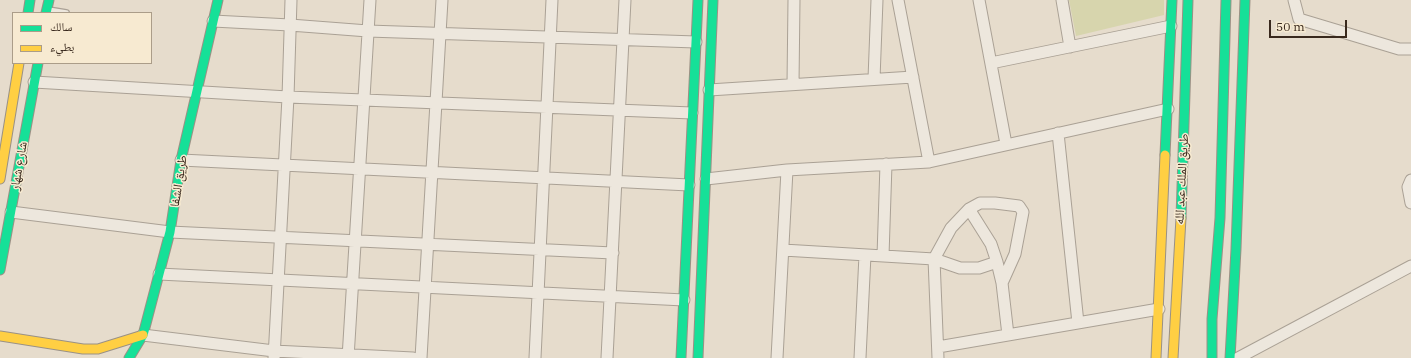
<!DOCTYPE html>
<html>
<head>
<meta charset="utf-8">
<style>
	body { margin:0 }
	#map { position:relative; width:1411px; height:358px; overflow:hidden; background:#e6dccc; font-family:"IBM Plex Serif","Noto Naskh Arabic",serif }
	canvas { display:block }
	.legend { position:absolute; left:12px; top:12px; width:140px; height:52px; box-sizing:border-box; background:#f7ead1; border:1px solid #ab9d89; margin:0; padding:5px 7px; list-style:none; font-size:12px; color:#39291d }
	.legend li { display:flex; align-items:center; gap:8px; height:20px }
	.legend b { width:20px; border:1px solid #ab9d89 }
	.scale { position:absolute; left:1269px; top:20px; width:78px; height:18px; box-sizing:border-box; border:2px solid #39291d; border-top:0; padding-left:5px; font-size:12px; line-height:14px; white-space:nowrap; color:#39291d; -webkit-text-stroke:3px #f7ead1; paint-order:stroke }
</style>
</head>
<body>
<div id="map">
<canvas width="1411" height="358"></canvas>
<ul class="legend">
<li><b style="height:5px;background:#16e098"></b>سالك</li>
<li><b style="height:5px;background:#ffcf43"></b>بطيء</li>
</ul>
<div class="scale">50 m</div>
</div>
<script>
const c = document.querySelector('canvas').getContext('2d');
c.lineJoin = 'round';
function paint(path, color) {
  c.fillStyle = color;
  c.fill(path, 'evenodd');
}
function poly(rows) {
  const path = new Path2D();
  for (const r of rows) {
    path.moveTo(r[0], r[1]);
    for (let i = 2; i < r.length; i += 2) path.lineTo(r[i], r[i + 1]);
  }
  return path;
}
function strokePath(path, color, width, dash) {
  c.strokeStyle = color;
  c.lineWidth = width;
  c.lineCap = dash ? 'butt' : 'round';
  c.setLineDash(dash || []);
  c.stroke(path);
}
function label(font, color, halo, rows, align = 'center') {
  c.font = font + ' "IBM Plex Serif","Noto Naskh Arabic",serif';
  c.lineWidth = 3;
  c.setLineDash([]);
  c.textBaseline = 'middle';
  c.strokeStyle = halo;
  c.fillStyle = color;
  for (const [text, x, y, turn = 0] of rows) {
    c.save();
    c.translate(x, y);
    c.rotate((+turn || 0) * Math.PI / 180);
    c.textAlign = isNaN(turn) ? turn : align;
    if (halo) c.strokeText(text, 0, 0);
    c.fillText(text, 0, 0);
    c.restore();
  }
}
const green = poly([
	[1069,0,1164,0,1164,15,1076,36]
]);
const lane = poly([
	[48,10,66,13]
]);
const street = poly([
	[898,0,929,162],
	[979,0,1006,144],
	[1062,0,1070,47],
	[1294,0,1299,19,1399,49,1411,49],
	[213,21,290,25,368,31,696,42],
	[991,63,1171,26],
	[874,79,877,0],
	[34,82,288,97,692,113],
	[793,84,794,0],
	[709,90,913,77],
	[1058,133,1078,323],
	[181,160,689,185],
	[706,179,787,170,929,162,1168,109],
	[1411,180,1408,187,1411,203],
	[969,209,991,244,997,262,1002,283,1008,335],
	[11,212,170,232,613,253],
	[783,250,934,259,938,358],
	[883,256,886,164],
	[997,262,979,268,960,268,934,259,951,228,969,209,980,203,995,203,1019,206,1023,212,1015,254,1002,283],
	[159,274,684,300],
	[143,335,274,351,413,358],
	[938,347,1159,309],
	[274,358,288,97,291,0],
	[348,358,370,0],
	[421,358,442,0],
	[535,358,552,0],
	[607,358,625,0],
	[777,358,787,170],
	[860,358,865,255],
	[1238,358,1411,266]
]);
const fast = poly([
	[28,13,30,0],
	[46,13,49,0],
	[1165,155,1172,0],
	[1181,218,1188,0],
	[0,270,38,63],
	[129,358,143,335,170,232,181,160,218,0],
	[681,358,698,0],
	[698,358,713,0],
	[1212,358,1212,319,1220,218,1226,0],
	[1230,358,1236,249,1245,0]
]);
const slow = poly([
	[0,179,19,63],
	[0,336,83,349,98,349,143,335],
	[1156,358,1165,155],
	[1173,358,1181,218]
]);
const streetNames = [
	["شارع شهار",19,166,-80],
	["طريق الملك عبد الله",1182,179,-87],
	["طريق الشفا",179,181,-81]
];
paint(green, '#d7d5ad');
strokePath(lane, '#aaa195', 8);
strokePath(street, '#aaa195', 13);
strokePath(fast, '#9a9185', 11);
strokePath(slow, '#9a9185', 11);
strokePath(lane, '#ede7dd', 5.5);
strokePath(street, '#ede7dd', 11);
strokePath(fast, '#16e098', 9);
strokePath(slow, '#ffcf43', 9);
label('13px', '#39291d', '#f7ead1', streetNames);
</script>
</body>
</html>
